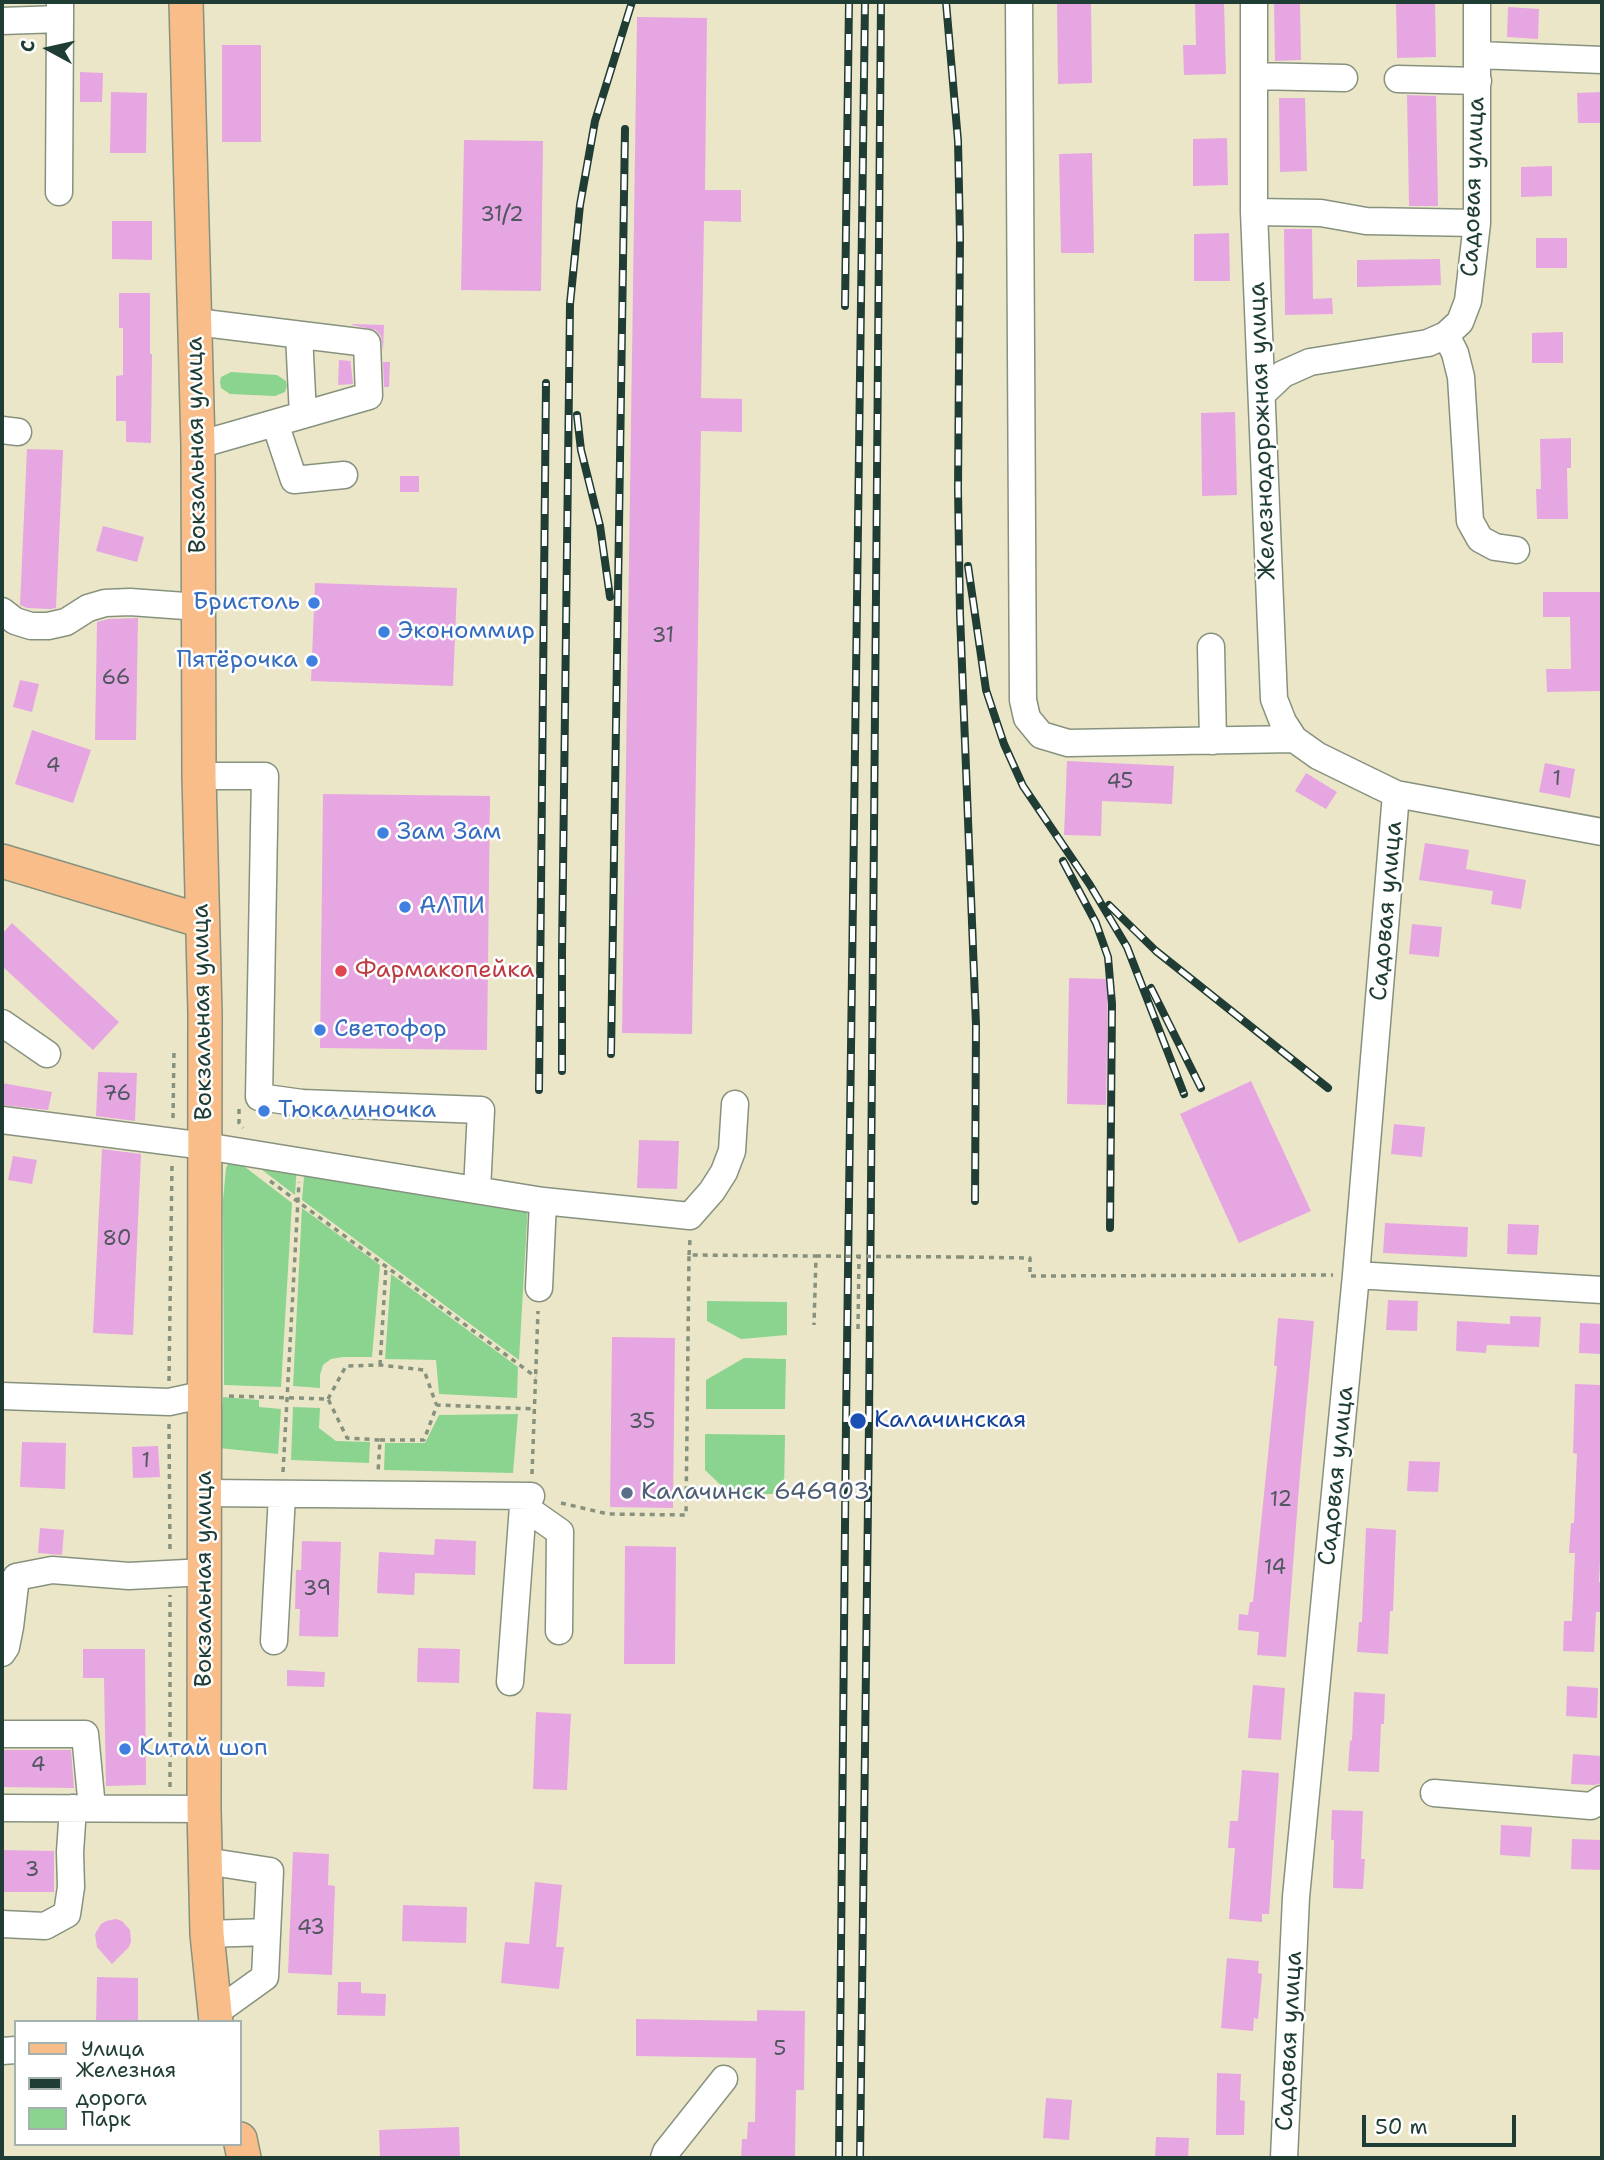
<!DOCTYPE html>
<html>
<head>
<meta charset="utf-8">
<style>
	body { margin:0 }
	#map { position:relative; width:1604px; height:2160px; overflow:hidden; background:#ece6c8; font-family:"Shantell Sans",sans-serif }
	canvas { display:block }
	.frame { position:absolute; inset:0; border:4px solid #1f3d34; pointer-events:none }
	.legend { position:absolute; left:14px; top:2020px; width:228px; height:126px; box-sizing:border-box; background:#fff; border:2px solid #a5b1ae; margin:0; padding:9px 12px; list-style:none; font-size:21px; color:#1f3d34 }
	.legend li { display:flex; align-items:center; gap:14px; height:35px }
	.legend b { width:35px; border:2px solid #a5b1ae }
	.north { position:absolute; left:14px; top:14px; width:70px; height:70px; -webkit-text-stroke:5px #fff; paint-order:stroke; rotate:278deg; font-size:19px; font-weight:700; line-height:28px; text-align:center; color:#1f3d34 }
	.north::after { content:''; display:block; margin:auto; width:24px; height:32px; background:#1f3d34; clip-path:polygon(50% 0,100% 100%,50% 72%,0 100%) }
	.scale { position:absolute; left:1362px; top:2115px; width:154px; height:32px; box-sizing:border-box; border:4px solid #1f3d34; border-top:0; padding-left:9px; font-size:21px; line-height:24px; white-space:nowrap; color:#1f3d34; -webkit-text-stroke:5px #fff; paint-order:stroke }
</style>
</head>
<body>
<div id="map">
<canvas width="1604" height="2160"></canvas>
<div class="frame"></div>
<ul class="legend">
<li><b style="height:9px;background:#f8bd89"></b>Улица</li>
<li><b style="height:9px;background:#1f3d34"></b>Железная дорога</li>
<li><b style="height:19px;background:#8bd490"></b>Парк</li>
</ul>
<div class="north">С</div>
<div class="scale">50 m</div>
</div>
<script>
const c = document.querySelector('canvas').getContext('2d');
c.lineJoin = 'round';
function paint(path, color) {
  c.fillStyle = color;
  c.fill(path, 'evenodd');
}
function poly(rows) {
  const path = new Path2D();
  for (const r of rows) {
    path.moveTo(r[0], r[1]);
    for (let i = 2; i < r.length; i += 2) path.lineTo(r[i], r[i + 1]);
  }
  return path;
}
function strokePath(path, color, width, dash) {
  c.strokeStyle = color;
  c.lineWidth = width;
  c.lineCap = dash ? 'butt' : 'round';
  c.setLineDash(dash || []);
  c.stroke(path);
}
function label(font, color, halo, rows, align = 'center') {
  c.font = font + ' "Shantell Sans",sans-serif';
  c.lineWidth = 5;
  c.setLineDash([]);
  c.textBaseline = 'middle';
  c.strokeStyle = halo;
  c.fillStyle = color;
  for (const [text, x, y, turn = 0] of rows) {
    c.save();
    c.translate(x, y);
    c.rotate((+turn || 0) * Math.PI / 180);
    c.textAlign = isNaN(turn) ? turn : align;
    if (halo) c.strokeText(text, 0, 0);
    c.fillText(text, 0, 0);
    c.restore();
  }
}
const green = poly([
	[231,372,277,375,286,381,287,386,285,392,275,396,230,394,221,388,220,382,221,377],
	[246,1156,245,1167,292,1203,281,1387,224,1385,223,1200,226,1168,230,1160],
	[253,1163,297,1165,295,1195],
	[305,1165,528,1204,519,1360,302,1200],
	[302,1208,380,1265,372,1357,343,1357,331,1359,323,1365,320,1375,320,1388,293,1386],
	[391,1274,518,1367,517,1398,439,1394,436,1360,385,1359],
	[707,1301,787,1302,787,1335,741,1339,707,1321],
	[744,1358,786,1359,785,1409,706,1409,706,1380],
	[223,1397,259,1400,259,1407,281,1409,278,1454,219,1448],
	[293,1407,320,1408,319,1428,336,1441,370,1442,369,1463,291,1460],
	[518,1414,513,1473,384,1470,385,1443,425,1443,439,1415],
	[705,1434,785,1435,784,1494,730,1494,705,1470]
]);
const building = poly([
	[1057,2,1091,2,1092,83,1058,84],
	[1195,2,1224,2,1226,74,1184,75,1183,45,1196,45],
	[1274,2,1300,2,1301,60,1275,61],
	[1396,2,1435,2,1436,57,1397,58],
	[1508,7,1539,9,1538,39,1507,37],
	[637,17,707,18,705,190,741,190,741,222,704,221,701,398,742,399,742,432,701,431,692,1034,622,1033],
	[222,45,261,45,261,142,222,142],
	[80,72,103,73,102,102,80,102],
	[111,92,147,93,146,153,110,153],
	[1602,92,1602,123,1578,123,1577,93],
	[1407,95,1436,96,1438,206,1409,206],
	[1279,98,1305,98,1307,171,1280,172],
	[1227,138,1228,185,1193,186,1193,139],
	[464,140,543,141,541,291,461,290],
	[1092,153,1094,253,1061,253,1059,154],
	[1552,166,1552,196,1521,197,1521,167],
	[112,221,152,221,152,260,112,259],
	[1284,229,1312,229,1313,299,1332,298,1333,314,1285,315],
	[1229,233,1230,281,1194,281,1194,234],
	[1536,238,1567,238,1567,268,1536,268],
	[1440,259,1441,285,1357,287,1357,260],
	[119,293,150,293,150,354,152,354,151,443,126,442,126,421,116,421,116,376,123,375,123,328,119,328],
	[352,324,384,325,383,351,381,336,376,330,352,325],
	[1563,332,1563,363,1532,363,1532,333],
	[350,357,353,384,338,385,339,360,350,361],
	[383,362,390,362,389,387,384,387],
	[1235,412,1237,495,1202,496,1201,413],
	[1571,438,1571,468,1567,468,1568,519,1537,519,1536,489,1541,489,1540,439],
	[27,449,63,450,56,608,50,609,27,608,20,605],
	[400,476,419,476,419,492,400,492],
	[103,526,144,537,137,562,96,551],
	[315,583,457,588,453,686,311,681],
	[1543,592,1602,592,1602,691,1547,692,1546,669,1571,669,1570,617,1543,617],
	[138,618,136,740,95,740,97,622,108,619],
	[20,680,39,684,32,712,13,707],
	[32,730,91,750,73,803,15,784],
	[1067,761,1174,766,1172,804,1102,801,1101,836,1064,835],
	[1545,763,1575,769,1570,798,1539,792],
	[1306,773,1337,792,1326,809,1295,791],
	[323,794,490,796,487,1050,320,1048],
	[1425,843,1469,850,1466,869,1526,880,1521,909,1491,904,1493,891,1419,880],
	[12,923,119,1022,93,1050,2,966,2,934],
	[1412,924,1442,927,1439,957,1409,954],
	[1069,978,1108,979,1106,1105,1067,1104],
	[98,1072,137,1073,135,1121,96,1116],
	[1251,1081,1311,1211,1239,1243,1180,1114],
	[2,1083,52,1092,48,1110,2,1105],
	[1394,1124,1425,1127,1422,1157,1391,1154],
	[639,1140,679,1141,677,1189,637,1188],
	[102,1149,141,1154,133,1335,93,1333],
	[13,1156,37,1160,32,1184,8,1180],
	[1385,1223,1468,1227,1467,1257,1383,1253],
	[1508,1224,1539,1225,1537,1255,1507,1254],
	[1388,1300,1418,1301,1417,1331,1386,1330],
	[1510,1316,1541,1317,1539,1347,1487,1345,1486,1353,1456,1351,1457,1321,1510,1324],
	[1278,1318,1314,1321,1300,1474,1286,1657,1257,1655,1259,1632,1238,1630,1239,1614,1248,1615,1250,1602,1253,1602,1277,1366,1274,1366],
	[1580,1323,1602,1324,1602,1354,1579,1353],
	[612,1337,675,1338,673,1508,610,1507],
	[1575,1384,1602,1385,1602,1515,1599,1582,1602,1582,1602,1612,1596,1612,1594,1652,1563,1651,1564,1621,1572,1621,1575,1553,1569,1553,1571,1523,1574,1523,1577,1454,1573,1453],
	[22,1442,66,1443,65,1489,20,1487],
	[158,1446,160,1477,133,1478,132,1447],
	[1409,1461,1440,1462,1438,1492,1407,1491],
	[40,1528,64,1530,62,1555,38,1553],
	[1366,1528,1396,1530,1393,1611,1390,1611,1388,1654,1357,1652,1359,1622,1362,1622],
	[435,1539,476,1541,475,1575,415,1573,414,1595,377,1593,379,1552,434,1555],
	[302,1541,341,1542,338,1637,299,1636,300,1609,295,1609,296,1570,301,1570],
	[625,1546,676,1547,675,1664,624,1664],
	[418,1648,460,1649,459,1683,417,1682],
	[83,1649,145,1649,146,1785,106,1786,104,1678,83,1678],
	[287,1670,325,1672,324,1687,287,1686],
	[1253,1685,1285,1688,1281,1740,1248,1738],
	[1567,1686,1598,1688,1597,1718,1566,1716],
	[1354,1692,1385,1694,1384,1724,1381,1724,1379,1772,1348,1771,1350,1740,1352,1741],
	[536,1712,571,1714,567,1790,533,1789],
	[2,1750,71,1750,74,1788,2,1787],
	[1573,1754,1602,1756,1602,1783,1594,1785,1571,1784],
	[1242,1770,1279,1773,1269,1914,1262,1914,1262,1922,1229,1919,1235,1848,1228,1848,1230,1821,1238,1821],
	[1332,1810,1363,1811,1361,1859,1365,1859,1363,1889,1333,1888,1334,1840,1331,1840],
	[1501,1825,1532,1827,1530,1857,1500,1855],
	[1572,1839,1602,1840,1602,1870,1571,1869],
	[2,1850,54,1851,54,1892,2,1892],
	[293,1852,329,1854,328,1885,335,1886,332,1975,288,1973],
	[535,1882,562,1885,556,1947,564,1947,559,1989,501,1983,505,1942,529,1944],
	[403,1905,467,1907,466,1943,402,1941],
	[116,1919,122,1921,130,1930,131,1941,129,1947,112,1964,97,1947,95,1934,101,1924,106,1921],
	[1227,1958,1259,1961,1258,1973,1262,1974,1258,2019,1254,2018,1253,2031,1221,2028],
	[97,1977,138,1978,138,2022,96,2022],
	[338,1982,361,1982,361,1993,386,1994,385,2016,337,2015],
	[757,2010,805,2011,804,2090,796,2090,795,2158,741,2158,742,2139,747,2139,748,2122,755,2122,756,2058,636,2056,636,2019,757,2021],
	[1217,2073,1241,2074,1240,2100,1245,2101,1244,2135,1216,2135],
	[1046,2098,1072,2100,1069,2140,1043,2138],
	[459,2127,460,2158,380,2158,379,2130],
	[1156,2137,1189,2138,1188,2158,1155,2158]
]);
const path = poly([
	[239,1109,239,1123,243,1128],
	[173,1118,174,1050],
	[270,1181,536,1377],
	[689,1255,690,1239],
	[959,1257,1030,1258,1030,1276,1333,1275],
	[858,1329,859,1257],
	[380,1365,386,1267],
	[169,1381,172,1165],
	[229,1396,328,1399,347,1438,380,1440,378,1473],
	[328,1399,346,1366,380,1365,424,1370,436,1404],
	[169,1424,170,1552],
	[380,1440,424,1440,437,1405,535,1409],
	[283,1472,299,1182],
	[532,1474,538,1311],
	[561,1503,608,1514,686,1515,689,1255,816,1256,814,1325],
	[170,1787,170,1595]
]);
const minor = poly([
	[1019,2,1023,700,1027,718,1041,735,1068,743,1294,739],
	[1254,2,1254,212,1274,699,1283,722,1294,739,1318,756,1396,794,1602,832],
	[2,21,60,19,60,2],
	[1478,55,1602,60],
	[1254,76,1344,78],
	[1398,79,1478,81],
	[59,192,60,19],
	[1254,212,1321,213,1366,221,1477,223],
	[196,322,367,343,369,396,198,445],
	[299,335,303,415],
	[1446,335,1455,353,1461,377,1470,521,1480,539,1495,547,1516,550],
	[1262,394,1283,374,1310,362,1428,343,1446,335,1460,322,1468,301,1477,223,1477,2],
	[275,423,294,480,344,475],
	[2,430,18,432],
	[2,611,15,621,31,626,48,626,66,622,88,608,105,603,130,602,199,607],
	[1211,647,1213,741],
	[199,776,265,776,259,1097,302,1103,481,1110,477,1190],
	[2,1023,47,1054],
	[2,1120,205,1146,543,1201,690,1216,712,1191,724,1172,732,1151,735,1104],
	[1356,1275,1602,1290],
	[539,1288,543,1201],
	[2,1396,169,1402,206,1394],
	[206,1493,531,1496],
	[531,1496,523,1506,560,1532,559,1631],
	[274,1641,282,1495],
	[2,1653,6,1647,10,1627,16,1577,52,1570,129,1576,205,1572],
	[510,1682,523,1506],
	[2,1734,85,1734,92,1808],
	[1434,1793,1591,1806,1602,1799],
	[2,1808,204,1809],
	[205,1861,270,1871,265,1977,215,2013],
	[2,1924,45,1926,67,1914,71,1887,70,1852,73,1808],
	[207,1934,267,1932],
	[2,2051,16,2050],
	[664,2158,666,2152,724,2079],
	[1284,2158,1296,1897,1356,1275,1396,794]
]);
const major = poly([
	[186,2,198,445,199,776,205,1014,204,1809,207,1934,216,2022],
	[2,861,202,921],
	[240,2139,244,2158]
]);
const rail = poly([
	[946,2,958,141,960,237,958,489,960,614,976,1025,975,1201],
	[845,306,849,2],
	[577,415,581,450,600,526,610,597],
	[968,566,986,690,1004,744,1023,786,1090,885,1127,947,1184,1094],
	[1063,861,1096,923,1108,957,1112,1004,1110,1228],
	[1109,905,1156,951,1328,1088],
	[1151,988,1201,1088],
	[611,1054,625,129],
	[562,1071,562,953,570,304,580,205,595,121,632,2],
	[539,1090,546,383],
	[839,2158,846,1421,865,2],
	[860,2158,869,1421,881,2]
]);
const pathBridge = poly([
	[816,1256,959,1257]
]);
const markers = [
	[314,603,7,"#3f7fe0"],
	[384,632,7,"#3f7fe0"],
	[312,661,7,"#3f7fe0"],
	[383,833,7,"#3f7fe0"],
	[405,907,7,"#3f7fe0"],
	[341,971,7,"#e0444e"],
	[320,1030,7,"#3f7fe0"],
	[264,1111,7,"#3f7fe0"],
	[858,1421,9,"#1a4fb4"],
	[627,1493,7,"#5c6f8a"],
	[125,1749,7,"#3f7fe0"]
];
const numberNames = [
	["31/2",502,216],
	["31",663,637],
	["66",116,679],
	["4",53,767],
	["1",1557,780],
	["45",1120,783],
	["76",117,1095],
	["80",117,1240],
	["35",642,1423],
	["1",146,1462],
	["12",1281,1501],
	["14",1275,1569],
	["39",317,1590],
	["4",38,1766],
	["3",32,1871],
	["43",311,1929],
	["5",780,2050]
];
const streetNames = [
	["Садовая улица",1474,187,-88],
	["Железнодорожная улица",1263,431,-92],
	["Вокзальная улица",197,445,-91],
	["Садовая улица",1387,911,-85],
	["Вокзальная улица",203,1012,-91],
	["Садовая улица",1337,1476,-84],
	["Вокзальная улица",205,1579,-90],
	["Садовая улица",1290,2041,-87]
];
const shopNames = [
	["Бристоль",300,603,"right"],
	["Экономмир",398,632],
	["Пятёрочка",298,661,"right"],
	["Зам Зам",397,833],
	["АЛПИ",419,907],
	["Светофор",334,1030],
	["Тюкалиночка",278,1111],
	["Китай шоп",139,1749]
];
const healthNames = [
	["Фармакопейка",355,971]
];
const transitNames = [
	["Калачинская",874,1421]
];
const serviceNames = [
	["Калачинск 646903",641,1493]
];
paint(green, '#8bd490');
paint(building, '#e6a6e2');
strokePath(minor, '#86927e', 29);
strokePath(major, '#86927e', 36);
strokePath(path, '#86927e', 3.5, [5, 5]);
strokePath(minor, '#fff', 26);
strokePath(major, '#f8bd89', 33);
strokePath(rail, '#1f3d34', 8);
strokePath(rail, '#fff', 5, [16]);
strokePath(pathBridge, '#86927e', 3.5, [5, 5]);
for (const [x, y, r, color] of markers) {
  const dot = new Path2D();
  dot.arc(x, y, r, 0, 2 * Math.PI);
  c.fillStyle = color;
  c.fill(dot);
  strokePath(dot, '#fff', 2.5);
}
label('21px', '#515760', null, numberNames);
label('24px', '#1f3d34', '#fff', streetNames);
label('24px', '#366cbe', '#fff', shopNames, 'left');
label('24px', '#be3a42', '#fff', healthNames, 'left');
label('24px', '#164399', '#fff', transitNames, 'left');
label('24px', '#4e5e75', '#fff', serviceNames, 'left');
</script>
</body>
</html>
